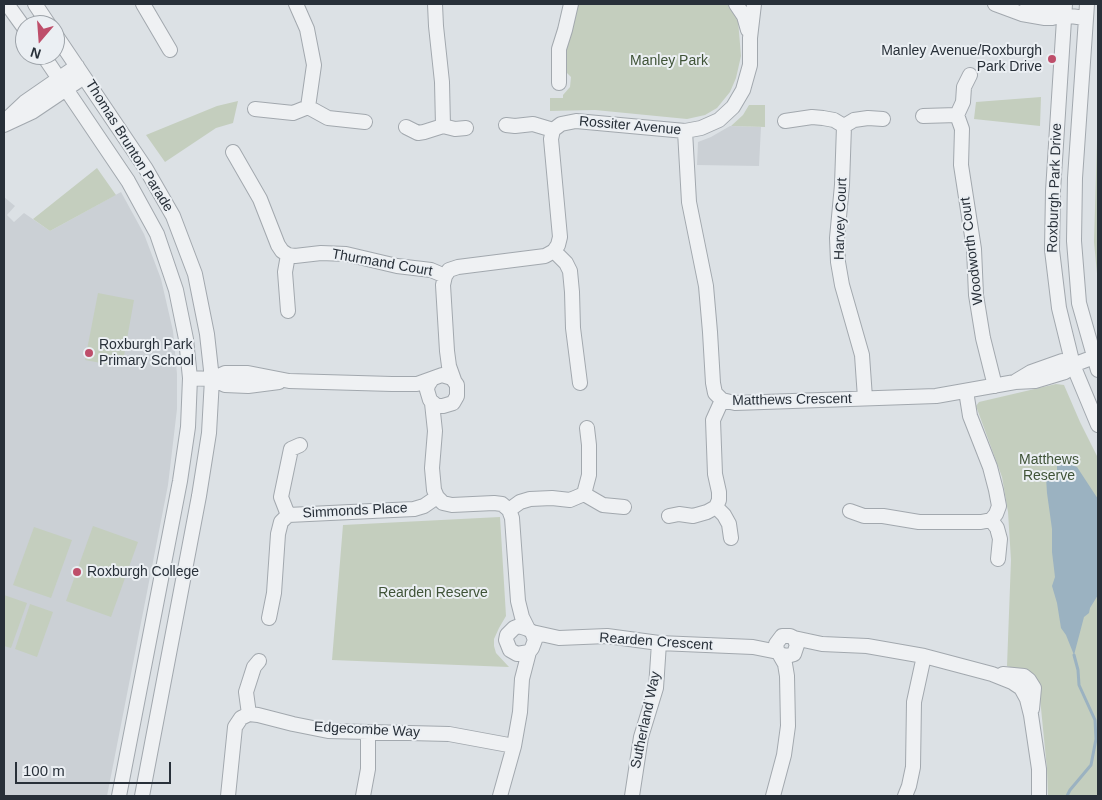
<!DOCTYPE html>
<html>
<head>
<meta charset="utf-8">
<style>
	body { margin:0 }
	#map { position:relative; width:1102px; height:800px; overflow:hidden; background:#dce1e5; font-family:Arial,sans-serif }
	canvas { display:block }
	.frame { position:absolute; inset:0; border:5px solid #283039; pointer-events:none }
	.north { position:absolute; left:15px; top:15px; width:50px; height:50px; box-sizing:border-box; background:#ebeff3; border:1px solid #9da3a9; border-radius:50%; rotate:198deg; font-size:14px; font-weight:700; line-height:20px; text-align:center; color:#283039 }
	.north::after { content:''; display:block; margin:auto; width:18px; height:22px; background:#be4e6a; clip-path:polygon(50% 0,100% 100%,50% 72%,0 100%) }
	.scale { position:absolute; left:15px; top:762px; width:156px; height:22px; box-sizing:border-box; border:2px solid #283039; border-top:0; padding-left:6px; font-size:15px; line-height:18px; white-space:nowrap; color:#283039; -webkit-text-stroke:4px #ebeff3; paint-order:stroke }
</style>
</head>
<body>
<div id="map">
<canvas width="1102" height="800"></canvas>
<div class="frame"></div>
<div class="north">N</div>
<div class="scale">100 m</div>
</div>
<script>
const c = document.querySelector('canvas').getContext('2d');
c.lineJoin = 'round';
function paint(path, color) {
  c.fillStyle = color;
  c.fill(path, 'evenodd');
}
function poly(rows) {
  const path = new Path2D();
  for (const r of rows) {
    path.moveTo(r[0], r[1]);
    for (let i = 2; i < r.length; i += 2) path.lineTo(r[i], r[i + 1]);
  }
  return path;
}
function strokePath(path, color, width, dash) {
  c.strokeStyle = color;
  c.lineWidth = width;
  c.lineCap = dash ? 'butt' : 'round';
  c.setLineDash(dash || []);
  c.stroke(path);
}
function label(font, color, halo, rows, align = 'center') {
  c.font = font + ' Arial,sans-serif';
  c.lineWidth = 4;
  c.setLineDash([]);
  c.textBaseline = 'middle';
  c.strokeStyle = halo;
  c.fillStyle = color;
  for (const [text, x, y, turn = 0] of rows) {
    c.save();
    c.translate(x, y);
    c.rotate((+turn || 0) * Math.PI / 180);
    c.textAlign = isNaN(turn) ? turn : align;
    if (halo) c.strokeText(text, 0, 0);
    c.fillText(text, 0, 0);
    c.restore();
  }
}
const built = poly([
	[730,126,761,127,759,166,697,165,698,142,711,137],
	[121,192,144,234,161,279,173,331,177,374,177,409,168,485,107,796,4,796,4,197,15,206,7,215,14,222,24,213,50,231]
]);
const green = poly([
	[577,4,728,4,738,20,741,56,736,78,730,92,717,108,705,115,687,119,595,110,550,111,550,98,563,98,563,95,570,87,571,77,563,69,563,48],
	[1041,97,1040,126,974,119,976,102],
	[238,101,233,123,216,128,165,162,146,135,217,106],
	[749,105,765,105,765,127,731,126,743,115],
	[1098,107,1098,284,1094,242],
	[97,168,116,195,50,231,33,219],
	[98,293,134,300,122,367,85,360],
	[1056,384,1064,385,1080,422,1098,458,1098,796,1048,796,1047,769,1039,688,1027,672,1007,666,1011,560,1008,512,1002,477,976,406,979,402],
	[500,517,506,616,499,628,494,639,494,646,496,653,509,667,332,660,343,525],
	[93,526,138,542,111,617,66,601],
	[34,527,72,540,51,598,13,585],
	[4,595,27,603,11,648,4,646],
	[30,604,53,612,37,657,15,649]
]);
const water = poly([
	[1063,462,1077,467,1098,499,1098,595,1090,608,1089,613,1084,617,1074,655,1066,635,1061,628,1057,603,1052,586,1055,577,1052,552,1052,529,1047,493,1046,477,1057,470,1057,464]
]);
const stream = poly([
	[1067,796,1070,790,1091,765,1096,739,1095,720,1079,685,1078,670,1074,655]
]);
const minor = poly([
	[7,4,25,29],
	[35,4,49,25],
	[143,4,170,50],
	[296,4,307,29,314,65,308,107],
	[435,4,436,26,442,82,443,126],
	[736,4,744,16,748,30],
	[995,4,1022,14,1045,18,1052,18,1063,15,1085,18],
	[1027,4,1053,7,1063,15],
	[1065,4,1053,191,1052,250,1059,308,1073,365,1098,425],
	[1087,4,1075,178,1074,241,1079,303,1098,370],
	[55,34,146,169,173,216,195,274,207,334,212,379,209,433,199,496,142,796],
	[43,55,128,181,157,234,176,290,186,339,190,378,188,427,180,481,119,796],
	[970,75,964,87,963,102,957,115,962,129,961,165,974,249,976,295,983,338,995,386],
	[559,83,559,49,565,30,571,4],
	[308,107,328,118,365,122],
	[255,109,293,113,308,107],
	[923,116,957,115],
	[8,118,25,102,77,66],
	[785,121,812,117,823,118,834,120,844,126],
	[4,125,32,112,84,77],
	[506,125,515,126,533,124,553,130],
	[844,126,842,185,837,238,838,262,842,285,862,355,865,398],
	[844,126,854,120,868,118,883,119],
	[406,127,418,133,424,132,443,126,455,129,466,128],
	[685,131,689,202,706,286,710,332,713,383,715,393,722,400,735,403,936,396,1015,382,1035,381,1065,372,1073,365,1094,357],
	[233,152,260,199,278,245,282,251,288,255,295,256,321,253,346,254,397,266,431,270,445,276],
	[554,251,566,263,570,271,572,292,573,328,580,383],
	[288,255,285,272,288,311],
	[190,378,212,379,225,373,248,373,289,381,392,384,417,384,442,375,452,378,457,385,457,396,453,403,443,406,437,406,430,400,427,390,428,385,432,379],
	[212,379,225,385,248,386,279,382],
	[454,380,449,366,447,351,443,285,445,276,449,270,458,267,545,256,554,251,558,245,560,237,551,139,553,130,561,124,576,121,685,131,701,128,719,120,733,107,743,90,750,65,750,38,754,4],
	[1016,381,1031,372,1062,361,1073,365],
	[432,403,435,431,432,468,434,490,437,497,443,503,452,505,494,503,502,504,509,510,512,518,518,601,522,617,528,629],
	[584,494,603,505,624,507],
	[716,507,724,515,729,524,731,538],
	[509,510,520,502,530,499,552,498,570,500,584,494,589,475,589,445,587,428],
	[850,511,864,516,883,516,919,522,981,522,991,520,996,514,999,506,996,490,990,467,970,416,966,391],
	[288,515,281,497,291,449,300,445],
	[669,516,679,514,693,516,707,512,716,507,719,500,719,492,715,474,713,420,722,400],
	[991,520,997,528,1000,539,998,559],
	[269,618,274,593,278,534,281,522,288,515,414,509,424,506,437,497],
	[532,632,535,640,532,648,529,652,517,654,510,650,506,640,507,635,514,628,519,626,528,629,532,632,559,638,607,636,659,643,753,647,778,652],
	[794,638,822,644,867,646,924,656,992,674,1012,682,1021,688,1027,699,1031,715,1039,769,1039,796],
	[1003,674,1024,676,1029,680,1034,688,1032,709],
	[249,714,246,692,254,667,259,661],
	[228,796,235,727,241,718,249,714,258,715,293,724,328,731,449,734,514,746],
	[363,796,368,769,368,733],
	[500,796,514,746,520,712,522,679,529,652],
	[632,796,641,737,656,688,659,643],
	[773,796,784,755,788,726,787,676,785,664,777,650,776,644,782,636,790,636,794,638,797,645,794,654,787,656,779,654],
	[905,796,909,786,913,767,914,702,924,656]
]);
const markers = [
	[1052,59,5,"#be4e6a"],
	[89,353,5,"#be4e6a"],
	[77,572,5,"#be4e6a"]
];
const poiNames = [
	["Manley Avenue/Roxburgh",1042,51,"right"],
	["Park Drive",1042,67,"right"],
	["Roxburgh Park",99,345],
	["Primary School",99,361],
	["Roxburgh College",87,572]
];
const parkNames = [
	["Manley Park",669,61],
	["Matthews",1049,460],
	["Reserve",1049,476],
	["Rearden Reserve",433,593]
];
const streetNames = [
	["Rossiter Avenue",630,126,5],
	["Thomas Brunton Parade",129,146,58],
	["Roxburgh Park Drive",1055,188,-88],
	["Harvey Court",841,219,-88],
	["Woodworth Court",972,251,-97],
	["Thurmand Court",382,263,10],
	["Matthews Crescent",792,400,-1],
	["Simmonds Place",355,511,-3],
	["Rearden Crescent",656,642,4],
	["Sutherland Way",646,720,-78],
	["Edgecombe Way",367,730,3]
];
paint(built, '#cbd0d5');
paint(green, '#c4cebe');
paint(water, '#9bb2c1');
strokePath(stream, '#9bb2c1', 3);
strokePath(minor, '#a2a8ae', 16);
strokePath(minor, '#eff1f3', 14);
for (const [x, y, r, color] of markers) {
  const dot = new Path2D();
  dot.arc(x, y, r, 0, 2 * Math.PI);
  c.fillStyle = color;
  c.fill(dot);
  strokePath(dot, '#ebeff3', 2);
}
label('14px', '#283039', '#ebeff3', poiNames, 'left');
label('14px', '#3f5337', '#ebeff3', parkNames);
label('14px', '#283039', '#ebeff3', streetNames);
</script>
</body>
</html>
